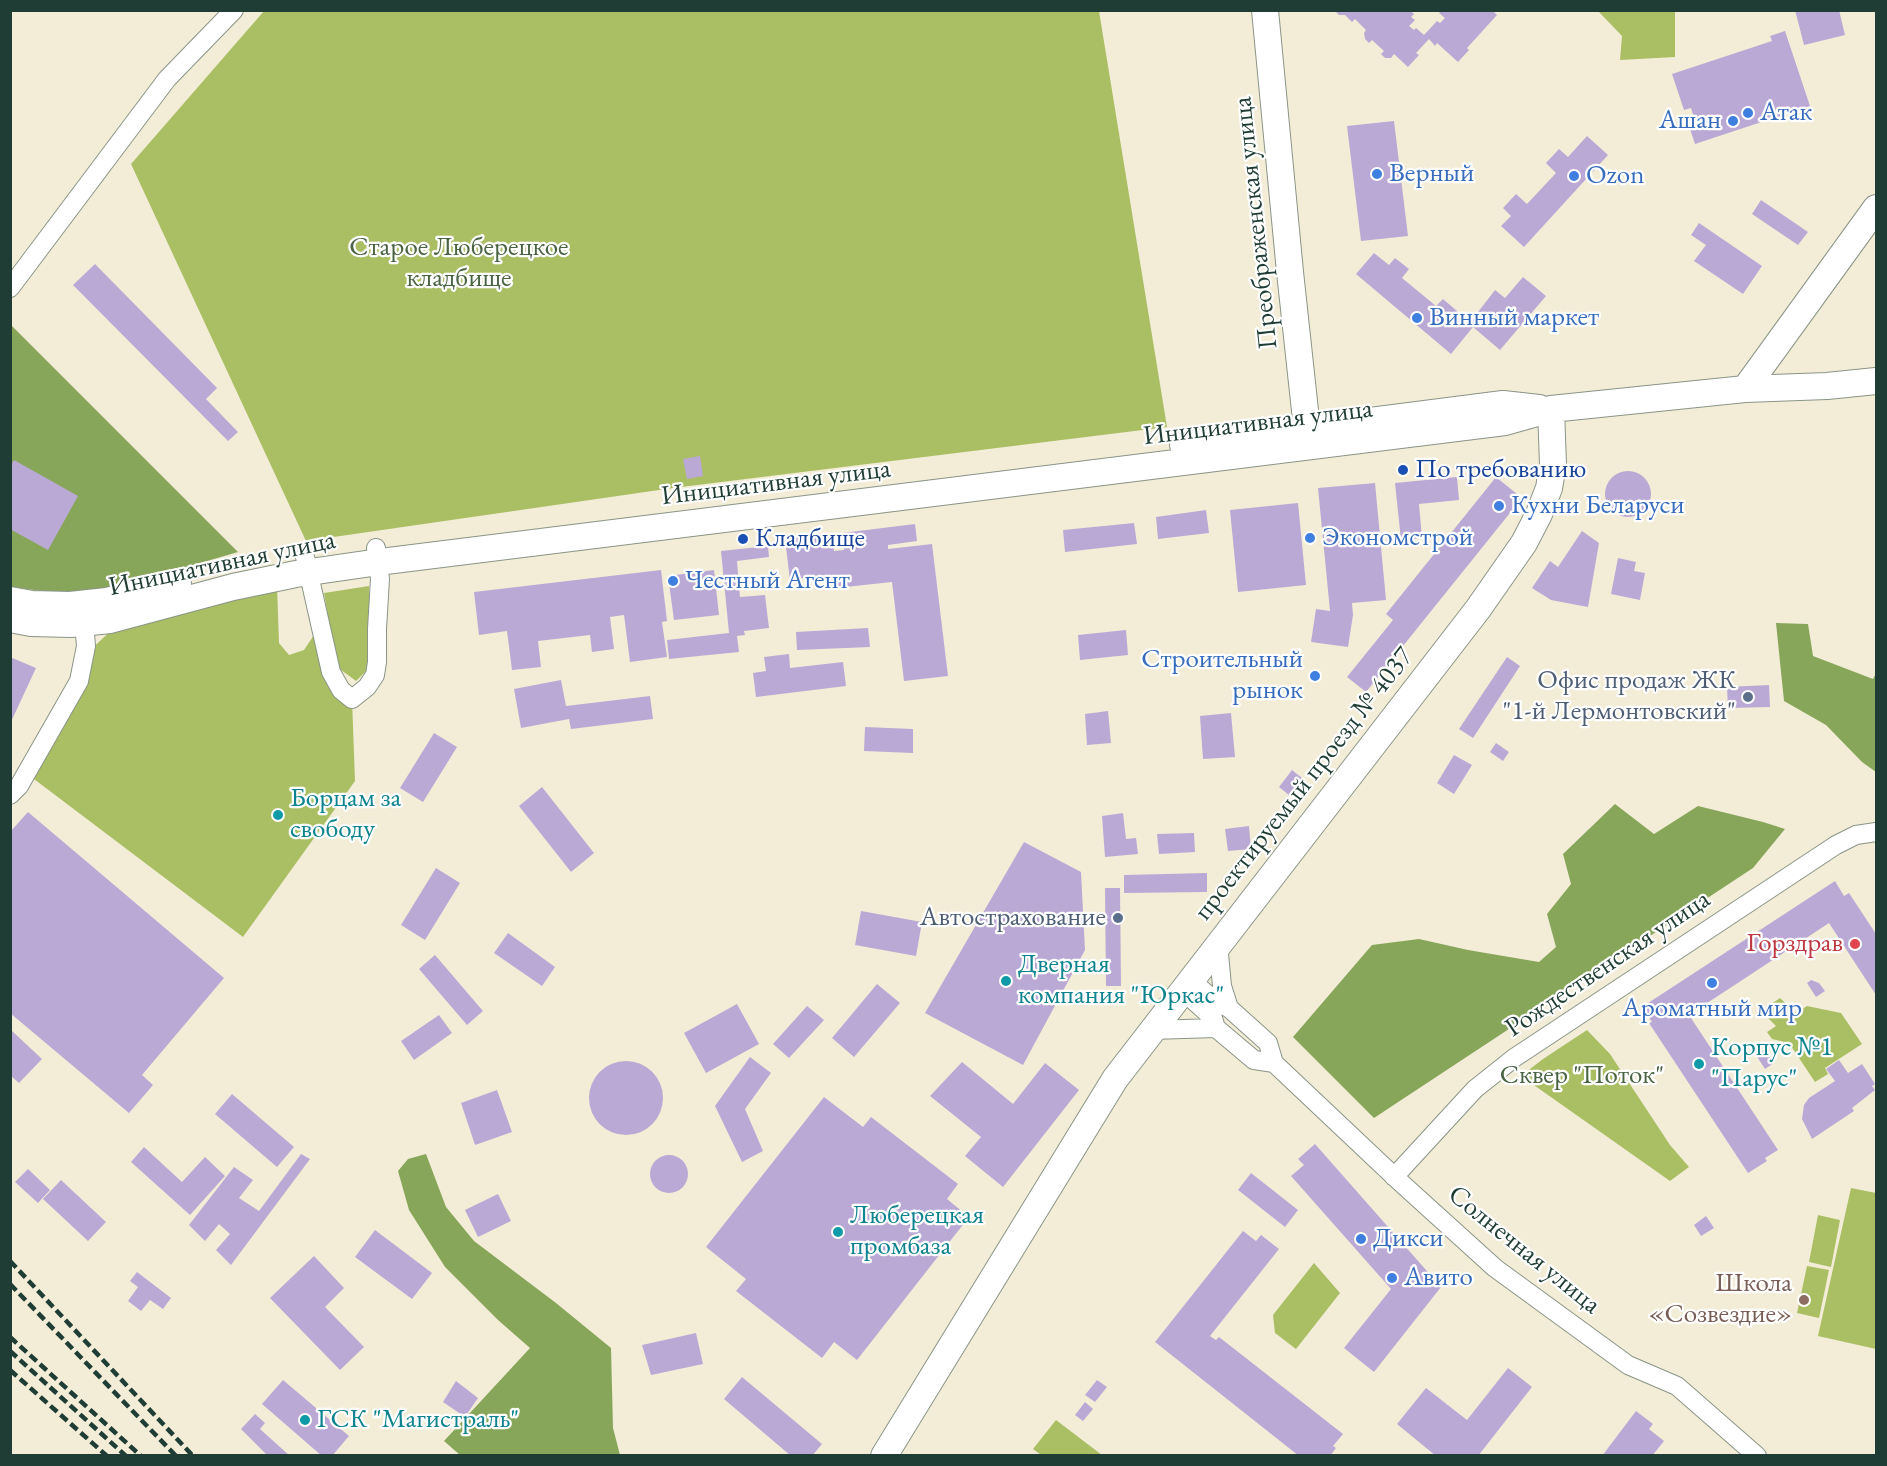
<!DOCTYPE html>
<html>
<head>
<meta charset="utf-8">
<style>
	body { margin:0 }
	#map { position:relative; width:1887px; height:1466px; overflow:hidden; background:#f3edd8; font-family:"EB Garamond",serif }
	canvas { display:block }
	.frame { position:absolute; inset:0; border:12px solid #1f3d34; pointer-events:none }
</style>
</head>
<body>
<div id="map">
<canvas width="1887" height="1466"></canvas>
<div class="frame"></div>
</div>
<script>
const c = document.querySelector('canvas').getContext('2d');
c.lineJoin = 'round';
function paint(path, color) {
  c.fillStyle = color;
  c.fill(path, 'evenodd');
}
function poly(rows) {
  const path = new Path2D();
  for (const r of rows) {
    if (r.length === 3) {
      path.moveTo(r[0] + r[2], r[1]);
      path.arc(r[0], r[1], r[2], 0, 2 * Math.PI);
      continue;
    }
    path.moveTo(r[0], r[1]);
    for (let i = 2; i < r.length; i += 2) path.lineTo(r[i], r[i + 1]);
  }
  return path;
}
function strokePath(path, color, width, dash) {
  c.strokeStyle = color;
  c.lineWidth = width;
  c.lineCap = dash ? 'butt' : 'round';
  c.setLineDash(dash || []);
  c.stroke(path);
}
function label(font, color, halo, rows, align = 'center') {
  c.font = font + ' "EB Garamond",serif';
  c.lineWidth = 4.5;
  c.setLineDash([]);
  c.textBaseline = 'middle';
  c.strokeStyle = halo;
  c.fillStyle = color;
  for (const [text, x, y, turn = 0] of rows) {
    c.save();
    c.translate(x, y);
    c.rotate((+turn || 0) * Math.PI / 180);
    c.textAlign = isNaN(turn) ? turn : align;
    if (halo) c.strokeText(text, 0, 0);
    c.fillText(text, 0, 0);
    c.restore();
  }
}
const green = poly([
	[1601,10,1675,11,1675,57,1620,60,1622,36,1599,12],
	[264,11,1099,11,1167,427,673,488,306,541,131,164],
	[277,585,279,643,289,655,304,650,314,635,352,699,355,781,243,937,26,773,84,656,118,624],
	[369,586,370,667,356,681,337,667,324,593],
	[1780,998,1796,1013,1807,1006,1841,1013,1862,1044,1825,1068,1828,1074,1815,1082,1789,1043,1772,1039,1767,1032,1776,1026,1761,1011],
	[1587,1030,1610,1054,1670,1145,1689,1167,1670,1181,1521,1076,1543,1059],
	[1851,1188,1876,1193,1876,1349,1818,1336],
	[1818,1215,1840,1220,1831,1267,1809,1262],
	[1314,1263,1340,1293,1296,1349,1275,1333,1273,1315],
	[1807,1266,1829,1270,1819,1318,1797,1313],
	[1056,1420,1102,1455,1041,1455,1033,1449]
]);
const forest = poly([
	[10,324,238,552,101,592,65,594,11,587],
	[1776,623,1808,624,1813,656,1873,679,1876,673,1876,772,1862,762,1826,725,1784,701],
	[1615,804,1654,834,1698,806,1763,822,1785,829,1753,868,1374,1118,1293,1037,1372,945,1419,939,1468,950,1539,962,1556,947,1547,914,1571,884,1563,854],
	[426,1154,446,1207,474,1241,556,1303,611,1348,613,1428,620,1455,460,1455,444,1441,530,1348,498,1320,445,1267,409,1210,398,1171,408,1159]
]);
const building = poly([
	[1334,10,1392,10,1394,12,1396,10,1410,10,1414,14,1411,17,1415,20,1409,26,1414,30,1416,28,1424,35,1437,21,1440,23,1445,18,1439,13,1442,10,1496,10,1494,12,1497,15,1467,48,1469,50,1458,62,1437,43,1435,46,1429,39,1416,53,1419,55,1408,67,1394,54,1391,58,1385,58,1381,54,1384,51,1372,40,1369,43,1365,39,1364,33,1366,30,1355,19,1352,22,1345,15,1339,15],
	[1795,10,1839,10,1845,35,1804,45],
	[1785,31,1810,106,1695,144,1688,123,1695,121,1691,108,1684,110,1672,74,1772,41,1770,36],
	[1394,121,1408,236,1361,241,1347,126],
	[1587,136,1608,155,1524,247,1501,226,1511,216,1503,208,1516,194,1527,204,1556,173,1546,163,1559,149,1568,157],
	[1761,200,1808,232,1798,245,1752,214],
	[1699,223,1762,266,1743,294,1694,261,1706,245,1691,235],
	[1374,253,1389,265,1395,258,1409,269,1402,278,1436,306,1443,299,1457,311,1455,314,1468,325,1495,290,1505,298,1523,277,1546,296,1500,350,1473,327,1451,354,1356,274],
	[95,264,217,388,206,399,238,432,228,441,73,285],
	[700,456,703,476,687,479,683,459],
	[14,460,78,496,48,550,10,529,10,467],
	[1628,494,23],
	[1457,477,1459,500,1419,504,1422,538,1401,540,1395,483],
	[1496,477,1522,498,1366,692,1347,677,1393,620,1386,614],
	[1375,483,1386,600,1352,603,1353,615,1348,647,1311,642,1316,609,1330,611,1318,488],
	[1298,503,1306,585,1238,592,1230,510],
	[1206,510,1209,533,1158,539,1156,517],
	[1134,523,1137,544,1065,552,1063,530],
	[915,524,917,541,888,545,888,549,932,544,948,676,904,681,892,582,827,589,826,575,790,580,785,539,832,533,834,551,844,550,842,533],
	[1582,531,1599,543,1588,607,1551,600,1532,588,1550,561,1558,567],
	[768,546,769,557,737,561,740,597,765,595,769,628,744,631,745,635,737,636,739,652,669,659,667,640,729,633,721,551],
	[1618,558,1636,562,1634,571,1645,573,1640,600,1611,594],
	[661,570,667,621,662,622,667,657,630,662,624,615,610,617,614,649,592,652,590,635,538,641,541,667,512,670,507,631,479,635,474,592],
	[714,570,719,615,674,620,668,576],
	[868,628,870,647,797,650,796,632],
	[1126,630,1128,655,1080,660,1078,635],
	[789,654,790,668,843,662,846,686,756,697,753,673,766,671,764,657],
	[10,657,36,668,10,724],
	[1507,657,1520,666,1473,738,1459,729],
	[561,680,566,706,650,696,653,719,571,729,569,719,521,728,514,689],
	[1769,685,1770,707,1728,708,1727,687],
	[1108,711,1111,743,1087,745,1085,714],
	[1231,713,1235,757,1203,759,1200,716],
	[865,727,913,729,913,753,864,751],
	[434,733,457,747,423,802,400,788],
	[1496,743,1509,752,1503,761,1490,752],
	[1454,755,1472,765,1454,794,1437,783],
	[1292,770,1302,778,1289,795,1279,787],
	[542,787,594,853,571,872,519,806],
	[28,812,224,978,142,1075,153,1085,129,1113,10,1013,10,832],
	[1123,813,1126,839,1136,838,1138,854,1105,857,1102,816],
	[1249,826,1251,849,1228,851,1225,829],
	[1194,833,1195,852,1159,854,1157,834],
	[1024,842,1081,872,1085,950,1023,1065,925,1013],
	[436,868,460,883,425,940,401,925],
	[1207,873,1207,892,1124,893,1124,875],
	[1835,881,1844,896,1849,893,1876,934,1876,995,1829,923,1689,1015,1778,1150,1765,1158,1767,1161,1748,1173,1649,1023,1652,1022,1642,1007],
	[1105,888,1120,888,1121,986,1106,986],
	[861,911,922,922,916,956,855,945],
	[508,933,555,967,542,986,494,953],
	[435,955,483,1011,467,1025,419,969],
	[1811,980,1819,983,1825,991,1816,997,1807,983],
	[877,984,900,1003,854,1057,832,1038],
	[737,1004,759,1044,706,1073,684,1033],
	[807,1006,824,1020,789,1058,773,1044],
	[439,1015,452,1033,414,1060,401,1041],
	[10,1029,42,1059,19,1083,10,1075],
	[1765,1049,1774,1063,1765,1069,1756,1055],
	[750,1057,771,1073,745,1109,763,1151,742,1162,715,1106],
	[1839,1060,1848,1073,1862,1064,1875,1084,1872,1086,1875,1090,1852,1108,1854,1111,1812,1139,1802,1119,1804,1105,1809,1098,1835,1081,1826,1069],
	[626,1098,37],
	[962,1062,1013,1104,1045,1063,1079,1090,1003,1187,965,1156,981,1137,930,1096],
	[497,1090,512,1132,475,1145,461,1103],
	[232,1094,294,1147,277,1167,215,1114],
	[824,1097,863,1127,871,1117,958,1184,947,1199,969,1217,857,1360,834,1342,822,1358,736,1291,746,1279,706,1247],
	[1315,1144,1441,1287,1374,1372,1344,1348,1391,1289,1291,1176,1304,1165,1298,1159],
	[144,1147,182,1182,205,1157,225,1176,190,1215,131,1162],
	[301,1154,310,1159,231,1265,216,1250,230,1234,219,1224,205,1241,189,1225,234,1167,253,1180,239,1198,259,1211],
	[669,1174,19],
	[28,1169,50,1190,38,1203,15,1182],
	[1251,1173,1298,1210,1285,1227,1238,1190],
	[61,1180,106,1222,88,1241,43,1199],
	[498,1194,511,1221,478,1237,465,1210],
	[1706,1216,1714,1228,1701,1236,1694,1225],
	[375,1230,432,1273,412,1299,355,1257],
	[1243,1231,1256,1241,1261,1235,1279,1249,1210,1336,1216,1340,1219,1337,1343,1434,1333,1446,1336,1448,1330,1456,1299,1456,1155,1342],
	[314,1256,344,1288,325,1307,364,1347,340,1370,270,1298],
	[137,1272,171,1298,163,1309,150,1300,141,1311,128,1301,138,1287,130,1281],
	[696,1333,703,1364,651,1375,642,1345],
	[1508,1368,1532,1387,1478,1456,1436,1456,1397,1424,1426,1388,1467,1420],
	[742,1377,822,1444,812,1456,791,1456,724,1399],
	[283,1380,349,1436,332,1456,322,1456,262,1404],
	[1097,1380,1107,1387,1095,1402,1085,1395],
	[456,1381,478,1398,465,1417,443,1402],
	[1085,1402,1093,1409,1083,1421,1075,1415],
	[1636,1411,1653,1424,1649,1429,1664,1441,1652,1456,1602,1456],
	[255,1414,265,1423,260,1429,290,1456,268,1456,241,1429]
]);
const street = poly([
	[10,288,167,79,234,10],
	[305,557,331,672,341,690,352,699,367,687,375,675,377,662,377,629,380,579,376,548],
	[10,795,19,786,79,681,86,646,84,622],
	[1218,943,1222,986,1229,1008],
	[1190,979,1217,1003,1229,1008,1268,1043,1274,1063],
	[1182,990,1213,1018,1216,1028,1254,1060,1274,1063],
	[1151,1030,1216,1028],
	[1274,1063,1399,1181,1495,1268,1628,1365,1677,1386,1757,1456],
	[1394,1177,1475,1089,1514,1058,1836,845,1856,835,1876,832]
]);
const secondary = poly([
	[1265,10,1290,272,1307,429],
	[1745,389,1876,208],
	[1183,445,1503,404,1539,408],
	[10,600,32,604,70,605,107,601,178,584],
	[10,619,31,623,71,624,110,620,233,587,296,574,379,562,1505,422,1551,409,1745,389,1827,386,1876,381],
	[884,1456,1115,1079,1478,609,1524,543,1539,514,1549,488,1553,465,1551,409]
]);
const rail = poly([
	[10,1261,193,1456],
	[10,1284,176,1456],
	[10,1337,141,1456],
	[10,1351,126,1456],
	[10,1370,107,1456]
]);
const markers = [
	[1748,113,6,"#3f7fe0"],
	[1733,121,6,"#3f7fe0"],
	[1377,174,6,"#3f7fe0"],
	[1574,176,6,"#3f7fe0"],
	[1417,318,6,"#3f7fe0"],
	[1403,470,6,"#1a4fb4"],
	[1499,506,6,"#3f7fe0"],
	[1310,538,6,"#3f7fe0"],
	[743,539,6,"#1a4fb4"],
	[673,581,6,"#3f7fe0"],
	[1315,676,6,"#3f7fe0"],
	[1748,697,6,"#5c6f8a"],
	[278,815,6,"#0f9aa8"],
	[1118,918,6,"#5c6f8a"],
	[1855,944,6,"#e0444e"],
	[1006,981,6,"#0f9aa8"],
	[1712,983,6,"#3f7fe0"],
	[1699,1064,6,"#0f9aa8"],
	[838,1232,6,"#0f9aa8"],
	[1361,1239,6,"#3f7fe0"],
	[1392,1278,6,"#3f7fe0"],
	[1804,1300,6,"#8d6e63"],
	[305,1420,6,"#0f9aa8"]
];
const shopNames = [
	["Атак",1760,113],
	["Ашан",1721,121,"right"],
	["Верный",1389,174],
	["Ozon",1586,176],
	["Винный маркет",1429,318],
	["Кухни Беларуси",1511,506],
	["Экономстрой",1322,538],
	["Честный Агент",685,581],
	["Строительный",1303,660,"right"],
	["рынок",1303,691,"right"],
	["Ароматный мир",1712,1009,"center"],
	["Дикси",1373,1239],
	["Авито",1404,1278]
];
const streetNames = [
	["Преображенская улица",1256,223,-96],
	["Инициативная улица",1258,423,-7],
	["Инициативная улица",776,483,-7],
	["Инициативная улица",222,564,-12],
	["проектируемый проезд № 4037",1304,784,-52],
	["Рождественская улица",1608,964,-34],
	["Солнечная улица",1524,1250,39]
];
const parkNames = [
	["Старое Люберецкое",459,248],
	["кладбище",459,279],
	["Сквер \"Поток\"",1582,1076]
];
const transitNames = [
	["По требованию",1415,470],
	["Кладбище",755,539]
];
const serviceNames = [
	["Офис продаж ЖК",1736,681],
	["\"1-й Лермонтовский\"",1736,712],
	["Автострахование",1106,918]
];
const cultureNames = [
	["Борцам за",290,799],
	["свободу",290,830],
	["Дверная",1018,965],
	["компания \"Юркас\"",1018,996],
	["Корпус №1",1711,1048],
	["\"Парус\"",1711,1079],
	["Люберецкая",850,1216],
	["промбаза",850,1247],
	["ГСК \"Магистраль\"",317,1420]
];
const healthNames = [
	["Горздрав",1843,944]
];
const educationNames = [
	["Школа",1792,1284],
	["«Созвездие»",1792,1315]
];
paint(green, '#aabf64');
paint(forest, '#87a65a');
paint(building, '#bba9d5');
strokePath(street, '#899586', 20);
strokePath(secondary, '#899586', 28);
strokePath(street, '#fff', 18);
strokePath(secondary, '#fff', 26);
strokePath(rail, '#1f3d34', 4.5, [9, 4.5]);
for (const [x, y, r, color] of markers) {
  const dot = new Path2D();
  dot.arc(x, y, r, 0, 2 * Math.PI);
  c.fillStyle = color;
  c.fill(dot);
  strokePath(dot, '#fff', 2);
}
label('27px', '#366cbe', '#fff', shopNames, 'left');
label('27px', '#1f3d34', '#fff', streetNames);
label('27px', '#496442', '#fff', parkNames);
label('27px', '#164399', '#fff', transitNames, 'left');
label('27px', '#4e5e75', '#fff', serviceNames, 'right');
label('27px', '#0d838f', '#fff', cultureNames, 'left');
label('27px', '#be3a42', '#fff', healthNames, 'right');
label('27px', '#785e54', '#fff', educationNames, 'right');
</script>
</body>
</html>
